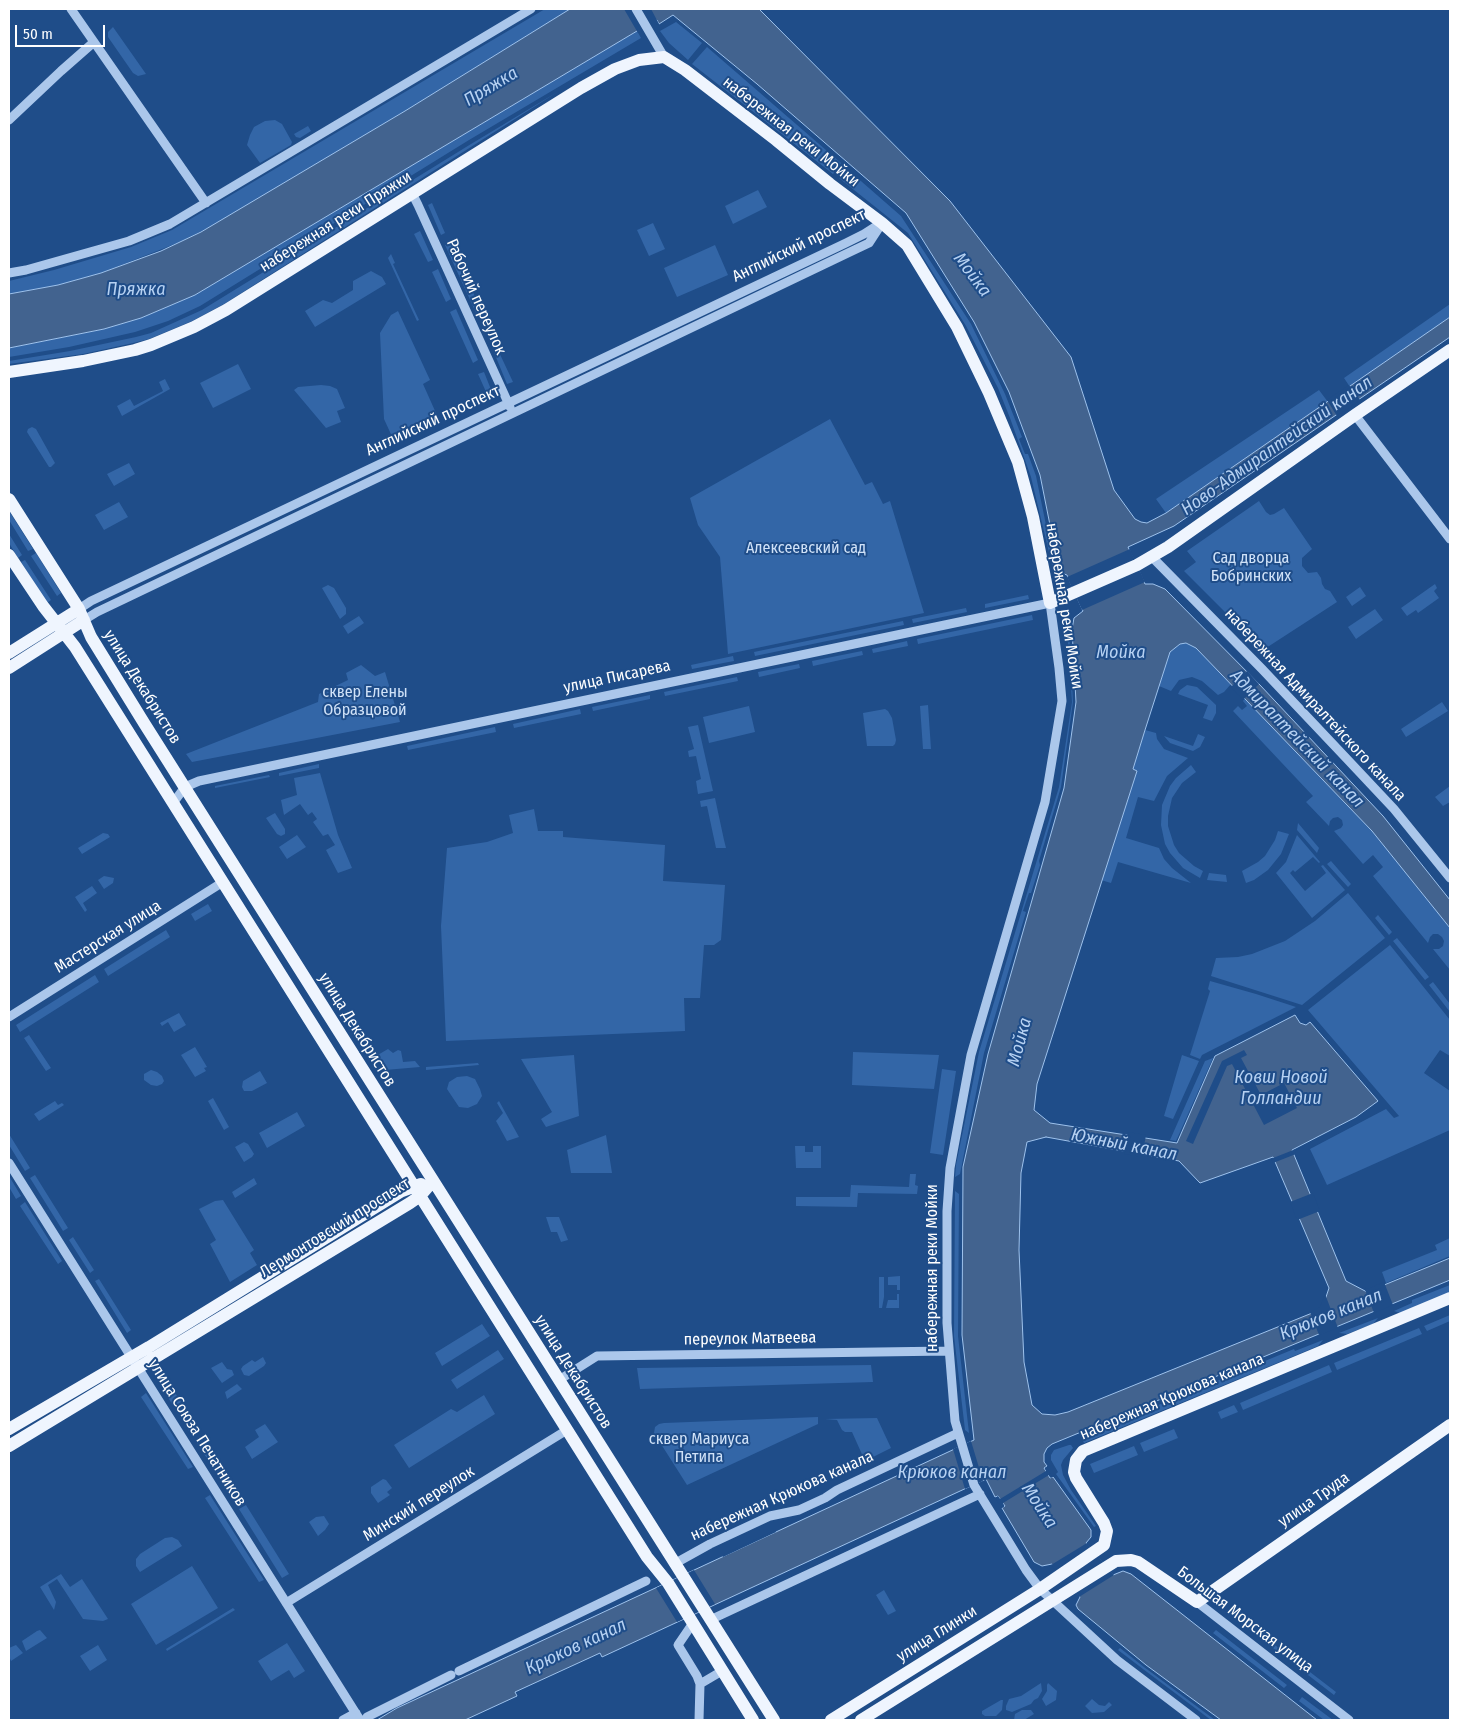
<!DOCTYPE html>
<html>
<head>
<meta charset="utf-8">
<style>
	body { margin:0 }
	#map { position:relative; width:1459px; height:1729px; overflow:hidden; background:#1f4d89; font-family:"Fira Sans Condensed",sans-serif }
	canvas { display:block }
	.frame { position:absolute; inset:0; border:10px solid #fff; pointer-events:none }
	.scale { position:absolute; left:15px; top:25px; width:90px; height:22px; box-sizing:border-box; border:2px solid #fff; border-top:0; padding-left:6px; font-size:15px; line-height:18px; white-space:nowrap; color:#fff; -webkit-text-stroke:4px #1f4d89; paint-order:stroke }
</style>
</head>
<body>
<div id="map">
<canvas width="1459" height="1729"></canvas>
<div class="frame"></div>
<div class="scale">50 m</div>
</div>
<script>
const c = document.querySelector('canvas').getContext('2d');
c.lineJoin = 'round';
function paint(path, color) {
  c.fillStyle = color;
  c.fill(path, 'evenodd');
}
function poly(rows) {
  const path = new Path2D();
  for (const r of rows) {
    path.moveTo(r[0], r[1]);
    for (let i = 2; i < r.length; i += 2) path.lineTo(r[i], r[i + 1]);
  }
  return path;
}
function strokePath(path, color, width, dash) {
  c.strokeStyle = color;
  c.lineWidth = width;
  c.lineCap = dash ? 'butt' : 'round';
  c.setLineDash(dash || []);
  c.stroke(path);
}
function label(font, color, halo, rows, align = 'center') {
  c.font = font + ' "Fira Sans Condensed",sans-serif';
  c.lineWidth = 4;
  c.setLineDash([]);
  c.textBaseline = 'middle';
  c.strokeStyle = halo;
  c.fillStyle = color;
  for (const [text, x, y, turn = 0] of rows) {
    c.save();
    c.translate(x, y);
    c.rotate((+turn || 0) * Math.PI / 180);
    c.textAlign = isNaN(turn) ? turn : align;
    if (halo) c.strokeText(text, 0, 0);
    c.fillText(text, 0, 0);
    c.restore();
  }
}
const green = poly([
	[545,9,570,9,405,111,218,223,180,242,101,273,58,285,9,294,9,281,54,270,131,247,172,230],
	[676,22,702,43,688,60,669,43,660,31],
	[113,27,146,74,138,76,133,73,108,37,108,32],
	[637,31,641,38,469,140,200,306,168,321,135,332,69,347,9,357,9,348,104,329,141,318,195,295],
	[707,47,841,163,833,174,692,64],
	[559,91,224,304,192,321,149,339,133,343,83,354,9,364,9,361,70,351,136,337,151,333,202,310,471,144],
	[275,120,282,124,292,142,291,145,260,163,247,145,250,135,254,127,265,121],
	[308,126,311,131,300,138,296,137,294,134],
	[846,168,901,216,971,324,1005,394,1022,437,1019,439,1025,454,1028,454,1036,476,1055,569,1053,569,1031,477,1010,418,998,388,966,326,908,233,839,178],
	[758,190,767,207,733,224,725,206],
	[432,203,445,233,441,235,428,205],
	[653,223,665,249,649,256,637,230],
	[420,231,433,260,428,262,414,234],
	[451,243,481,310,476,313,445,245],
	[715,245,728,275,677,297,664,268],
	[391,254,395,263,393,264,419,320,417,321,388,258],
	[438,269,451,299,446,302,432,272],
	[371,271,382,277,386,284,315,327,305,311,323,300,332,303,353,290,353,281],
	[1450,304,1450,317,1350,387,1344,378],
	[456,309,478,360,473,363,450,312],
	[398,311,430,380,423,384,440,422,395,443,384,419,380,333,391,315],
	[497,348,513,382,507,384,493,350],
	[238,364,251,389,213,408,200,383],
	[484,372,492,392,487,394,478,374],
	[165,379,170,389,122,416,117,406,130,399,134,406,163,391,159,382],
	[321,385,330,386,337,389,345,408,337,411,341,422,326,428,294,390,298,387],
	[1319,390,1328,402,1166,513,1156,499],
	[830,419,865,485,872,482,883,504,890,501,924,613,728,654,720,557,698,525,690,498],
	[32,427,36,429,55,463,51,467,49,467,27,432,28,429],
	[129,463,135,474,114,486,107,474],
	[1259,501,1266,512,1270,515,1274,514,1284,508,1312,549,1302,558,1302,566,1308,573,1317,572,1321,578,1322,584,1325,589,1330,591,1337,602,1263,650,1184,571,1196,562,1187,551],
	[119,502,128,517,104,530,95,515],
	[9,511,33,549,28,551,9,520],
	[9,534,22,555,18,558,9,543],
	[36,553,61,593,57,596,31,556],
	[25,560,51,600,47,603,21,562],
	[1435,584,1437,588,1434,591,1439,598,1418,613,1416,610,1407,616,1401,608],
	[328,585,334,588,346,608,346,614,340,619,322,588],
	[1360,587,1366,596,1352,606,1346,597],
	[1028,595,1029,599,985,608,985,604],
	[966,608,967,612,913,623,912,619],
	[1375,609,1383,620,1356,639,1348,627],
	[1032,615,1033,620,918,644,917,639],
	[359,616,364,623,348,634,343,626],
	[903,621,904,625,755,656,754,652],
	[1067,628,1069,628,1073,702,1061,787,1039,861,1040,865,1031,893,1029,893,1023,911,1026,912,984,1053,960,1174,955,1177,956,1165,979,1052,1059,787,1072,702],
	[907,641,908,646,873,653,872,649],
	[1186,643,1196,648,1231,684,1224,692,1218,695,1202,681,1192,677,1179,680,1171,691,1159,686,1170,652,1180,644],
	[862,651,863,655,813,666,812,661],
	[733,656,734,661,692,669,691,665],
	[799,664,800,668,759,677,758,672],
	[361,665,375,676,385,672,400,722,192,762,186,754,318,702,319,694,348,680,346,673],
	[737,677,738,681,665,696,664,692],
	[1187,685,1197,687,1216,705,1216,713,1212,721,1203,718,1208,705,1178,694,1180,690],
	[650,695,650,699,593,711,592,707],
	[1245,698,1372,831,1450,928,1450,970,1433,949,1439,949,1443,946,1444,941,1442,937,1438,934,1433,934,1430,937,1428,943,1373,876,1383,867,1373,855,1363,864,1334,831,1341,828,1343,825,1342,820,1338,817,1333,818,1330,821,1329,826,1306,802,1313,796,1233,711,1238,706,1242,710,1247,706,1243,701],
	[1442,702,1448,711,1406,737,1401,729],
	[928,705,931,749,923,749,920,706],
	[749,706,755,732,709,743,703,717],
	[580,709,581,714,514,728,513,724],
	[885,709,888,711,892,718,896,740,895,744,893,746,867,746,863,713],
	[698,725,713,791,698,794,696,781,701,779,696,756,689,757,688,751,694,749,688,727],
	[495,727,496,732,408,750,407,746],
	[1145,730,1156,733,1157,739,1164,749,1188,758,1167,776,1154,801,1138,797,1126,838,1159,848,1164,859,1172,868,1191,883,1118,862,1111,883,1101,880,1137,771,1132,769],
	[1198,734,1205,737,1200,747,1193,751,1170,743,1164,736,1193,746],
	[319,764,319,768,279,776,279,773],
	[1191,765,1196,772,1182,783,1172,798,1168,816,1168,826,1174,845,1179,853,1194,866,1203,871,1200,878,1183,868,1170,853,1165,844,1161,825,1162,805,1170,786,1176,778],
	[320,773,338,835,352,868,338,873,326,850,335,845,328,834,323,836,313,822,317,819,312,812,308,815,300,804,284,815,281,800,297,795,294,778],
	[269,775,270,777,215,788,215,786],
	[1450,786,1450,802,1443,806,1435,797],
	[715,798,724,840,726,848,716,848,707,806,701,807,700,801],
	[534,809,538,831,563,831,563,837,665,845,663,881,725,885,721,940,714,945,704,945,700,998,684,998,685,1031,446,1041,441,926,447,848,487,842,513,833,509,815],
	[275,813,285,829,285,834,281,836,277,834,266,818],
	[1298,823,1319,848,1317,853,1297,830],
	[1278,831,1289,834,1281,854,1268,870,1254,880,1246,883,1242,871,1258,862,1265,856,1275,840],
	[103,833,108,834,110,837,82,854,78,848],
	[297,835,306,847,287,859,279,847],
	[1297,835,1320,862,1319,863,1313,857,1295,872,1293,870,1290,873,1305,891,1326,873,1321,866,1323,865,1345,890,1312,918,1276,873,1286,862],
	[1331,861,1351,884,1348,887,1327,864],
	[1209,873,1226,875,1227,882,1207,880],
	[104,876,114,878,113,883,104,889,98,880],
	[92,886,97,893,83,903,87,910,85,912,75,897],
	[1348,893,1385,938,1302,1005,1211,976,1216,958,1238,957,1252,954,1285,941,1315,921],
	[208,904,212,911,195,921,191,914],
	[1378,915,1392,932,1389,935,1375,918],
	[166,930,170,937,108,976,104,969],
	[1397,938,1429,977,1425,980,1393,941],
	[1390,945,1450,1020,1450,1056,1440,1050,1424,1073,1450,1091,1450,1130,1327,1185,1310,1149,1386,1109,1394,1118,1399,1116,1308,1010],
	[95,975,99,982,20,1032,16,1025],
	[1210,981,1256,994,1296,1007,1202,1055,1200,1059,1190,1055,1210,991,1208,989],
	[1433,982,1450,1004,1450,1012,1429,985],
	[179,1013,186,1025,174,1032,168,1022,162,1026,160,1023],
	[29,1035,51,1068,46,1071,24,1038],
	[195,1047,207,1067,204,1068,206,1071,195,1077,181,1055],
	[388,1049,393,1053,398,1050,401,1051,403,1062,415,1061,420,1067,385,1070,376,1056],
	[853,1052,939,1055,934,1089,852,1085],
	[574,1055,579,1116,546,1127,541,1119,552,1112,521,1059],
	[1182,1055,1199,1061,1173,1119,1164,1116],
	[1213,1058,1176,1141,1170,1140,1205,1061],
	[478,1063,479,1065,426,1070,426,1067],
	[942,1069,956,1071,943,1155,930,1153],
	[151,1070,157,1072,162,1076,164,1081,162,1084,157,1086,151,1085,144,1080,144,1074],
	[260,1071,267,1083,252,1091,244,1091,242,1087,243,1081],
	[467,1076,475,1079,480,1089,482,1096,477,1104,468,1108,459,1107,447,1089,449,1082,457,1077],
	[213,1098,229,1127,224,1130,208,1101],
	[55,1101,58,1105,62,1103,64,1105,39,1121,34,1114],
	[499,1101,519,1137,507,1141,496,1121,503,1113,497,1103],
	[297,1112,305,1126,267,1148,259,1133],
	[9,1134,30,1168,25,1171,9,1145],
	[606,1135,612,1173,571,1173,567,1150],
	[244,1142,248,1144,254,1154,252,1157,244,1162,235,1147],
	[795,1146,805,1146,805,1152,813,1152,813,1146,821,1146,821,1168,796,1168],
	[910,1174,916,1174,915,1185,918,1186,917,1194,858,1193,857,1207,796,1206,796,1197,850,1197,851,1185,909,1187],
	[35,1175,68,1228,63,1231,30,1178],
	[9,1176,21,1196,16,1199,9,1187],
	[254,1178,257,1184,235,1198,232,1192],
	[955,1191,959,1194,958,1336,969,1433,965,1430,954,1336],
	[223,1200,254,1250,250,1253,257,1265,230,1282,210,1244,216,1240,199,1209,215,1201],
	[25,1202,62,1261,58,1264,20,1206],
	[546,1217,559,1217,568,1240,561,1242,557,1232,551,1232],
	[73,1237,94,1270,90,1273,69,1240],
	[1450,1238,1450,1256,1386,1283,1382,1272,1437,1250,1435,1245],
	[900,1276,900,1290,897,1290,897,1285,888,1285,888,1277],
	[879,1277,884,1277,884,1297,882,1308,879,1308],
	[99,1279,131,1330,127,1333,95,1281],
	[1450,1285,1450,1293,1400,1313,1394,1311,1412,1303,1412,1300],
	[897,1294,899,1294,899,1308,886,1308,888,1300,897,1300],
	[1450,1315,1450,1321,1427,1331,1424,1326],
	[1378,1318,1373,1324,1347,1334,1339,1333],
	[482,1324,490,1336,442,1366,435,1353],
	[1419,1328,1422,1334,1337,1370,1334,1363],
	[1323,1340,1318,1346,1084,1443,1081,1437,1294,1349,1295,1351],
	[498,1350,504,1359,457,1389,451,1380],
	[263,1357,266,1363,264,1366,249,1376,244,1375,241,1369,243,1366,252,1360,255,1362],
	[222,1362,227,1369,232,1370,234,1375,222,1383,211,1368],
	[871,1365,873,1382,640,1389,637,1368],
	[1329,1365,1332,1372,1243,1410,1240,1403],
	[166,1379,181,1402,174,1407,159,1383],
	[237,1384,242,1389,227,1399,225,1392],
	[146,1393,193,1467,188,1469,141,1397],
	[484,1395,495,1414,409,1468,394,1445,451,1409,457,1412],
	[1234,1405,1238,1412,1221,1419,1218,1412],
	[189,1416,197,1428,190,1433,183,1420],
	[818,1417,818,1424,687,1485,654,1433,655,1427,659,1424,664,1423],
	[877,1418,891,1448,865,1461,852,1432,845,1432,842,1430,837,1420,825,1419],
	[265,1424,278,1442,252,1459,245,1447,259,1437,255,1430],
	[1174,1429,1178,1438,1144,1452,1140,1443],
	[204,1439,240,1496,234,1500,197,1443],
	[1069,1445,1071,1445,1073,1448,1063,1460,1061,1465,1063,1475,1071,1490,1096,1526,1094,1527,1056,1474,1058,1472,1051,1460,1051,1455,1054,1450],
	[1134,1446,1138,1455,1094,1473,1090,1464],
	[383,1479,386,1480,392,1488,387,1492,390,1495,378,1503,371,1493,371,1487],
	[210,1495,264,1580,259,1582,205,1498],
	[246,1505,289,1574,282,1578,239,1509],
	[324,1516,329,1524,325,1530,318,1536,309,1522,316,1517],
	[172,1537,178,1540,182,1546,140,1572,136,1566,136,1559,140,1554,165,1538],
	[192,1566,218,1608,156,1645,131,1604],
	[61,1574,70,1587,82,1579,108,1619,103,1621,83,1619,57,1579,48,1585,56,1602,54,1610,40,1587],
	[884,1590,896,1611,888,1615,876,1595],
	[233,1608,235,1610,167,1651,166,1649],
	[1231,1611,1264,1636,1262,1639,1229,1614],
	[40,1630,47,1638,26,1651,22,1641,37,1631],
	[1216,1630,1287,1685,1284,1688,1213,1633],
	[1271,1642,1336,1692,1334,1695,1269,1645],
	[287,1643,305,1671,294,1678,289,1670,271,1681,258,1661],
	[16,1645,23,1653,11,1661,9,1656,9,1648],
	[98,1645,107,1660,90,1671,80,1656],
	[1120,1648,1144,1667,1215,1720,1211,1720,1143,1669,1118,1650],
	[1041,1683,1042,1691,1038,1698,1034,1700,1031,1704,1012,1712,1006,1710,1006,1706,1009,1699,1021,1696],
	[1048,1683,1057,1691,1056,1700,1046,1706,1042,1699,1047,1691,1047,1685],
	[1302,1697,1333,1720,1324,1720,1299,1701],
	[1092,1699,1099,1705,1105,1706,1109,1702,1112,1705,1104,1712,1092,1713,1085,1706],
	[1001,1700,1003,1700,1002,1710,996,1716,985,1716,982,1714,982,1711],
	[1022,1710,1031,1710,1034,1714,1024,1720,1014,1720,1015,1714]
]);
const water = poly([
	[570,9,759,9,950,201,1071,357,1114,490,1135,519,1141,522,1147,523,1166,513,1450,317,1450,337,1174,526,1128,547,1145,584,1153,584,1165,589,1260,685,1383,816,1450,900,1450,928,1372,831,1196,648,1186,643,1180,644,1170,652,1145,730,1133,769,1137,771,1037,1084,1034,1110,1050,1123,1177,1143,1215,1056,1295,1015,1300,1023,1306,1025,1310,1022,1378,1101,1356,1117,1292,1150,1346,1281,1367,1292,1450,1258,1450,1280,1052,1444,1047,1448,1044,1454,1044,1462,1047,1466,1044,1468,1050,1478,1053,1477,1091,1530,1091,1537,1086,1543,1113,1575,1123,1571,1131,1574,1317,1720,1221,1720,1146,1665,1078,1609,1076,1605,1080,1597,1052,1564,1042,1566,1034,1562,1002,1508,1005,1506,998,1496,995,1497,986,1479,602,1657,600,1653,515,1692,517,1696,465,1720,377,1720,397,1708,974,1440,962,1335,963,1167,988,1054,1064,788,1076,702,1072,629,1074,618,1083,611,1067,575,1061,573,1059,570,1040,475,1009,392,974,322,906,213,757,84,673,15,659,24,657,20,637,31,195,295,141,318,104,329,9,348,9,294,58,285,101,273,161,251,201,232,405,111,570,9],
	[1046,1137,1179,1161,1200,1183,1273,1157,1329,1288,1322,1309,1068,1412,1055,1415,1042,1414,1032,1405,1024,1362,1019,1250,1021,1173,1027,1142,1046,1137]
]);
const pier = poly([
	[624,9,651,9,659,24,657,25,656,23,638,33],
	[1349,385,1360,400,1337,416,1327,400],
	[1130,549,1145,582,1082,610,1067,577],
	[1247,671,1259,684,1243,700,1231,687],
	[1244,1050,1247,1055,1241,1058,1261,1095,1284,1083,1297,1108,1264,1125,1232,1064,1227,1066,1193,1144,1186,1141,1222,1061],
	[1128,1132,1146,1135,1142,1157,1124,1154],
	[1301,1147,1295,1151,1296,1154,1273,1163,1272,1160,1269,1161,1268,1160],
	[1313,1193,1320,1211,1297,1220,1290,1202],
	[1384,1282,1393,1305,1374,1313,1364,1287,1367,1289],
	[1325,1294,1338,1328,1319,1335,1310,1312,1320,1307],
	[971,1441,983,1481,965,1489,953,1449],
	[1048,1466,1047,1469,1051,1475,1054,1476,1051,1478,1049,1475,1003,1503,1004,1507,1002,1508,995,1498,998,1496,1000,1499,1046,1471,1045,1468],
	[775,1530,776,1532,723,1557,722,1555],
	[1087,1543,1114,1575,1079,1597,1051,1565],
	[694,1570,715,1604,677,1622,656,1588]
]);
const minor = poly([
	[71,9,206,203],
	[636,9,664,57],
	[9,120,61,71,94,42],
	[412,193,418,205,510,407],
	[9,273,26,270,129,241,170,224,531,9],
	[1355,415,1450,539],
	[1152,557,1262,669,1347,759,1394,809,1450,878],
	[79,609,91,601,846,243,864,234,878,225],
	[84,620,97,612,850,252,869,243,882,223],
	[173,803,185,787,199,781,1050,603,1059,668,1062,701,1045,802,971,1055,950,1168,947,1211,947,1323,955,1421,974,1485,1026,1570,1040,1589,1117,1660,1196,1720],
	[9,1017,223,882],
	[9,1163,360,1720],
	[559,1380,597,1356,948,1351],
	[674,1564,710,1544,770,1516,799,1510,825,1498,837,1490,958,1433],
	[1197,1602,1349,1720],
	[286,1603,567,1430],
	[710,1620,980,1494],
	[693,1623,678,1645,697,1676,700,1684,699,1720],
	[459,1671,646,1581],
	[700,1684,722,1671],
	[367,1717,451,1675],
	[343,1720,356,1713]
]);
const major = poly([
	[9,372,83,361,135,350,151,345,194,327,226,310,581,88,615,69,639,60,664,57,685,70,776,140,830,184,882,223,907,245,957,327,989,393,1018,462,1033,517,1050,603,1137,565,1168,547,1355,415,1450,350],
	[9,499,79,609,91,637,144,723,774,1720],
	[9,555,43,606,75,647,647,1557,668,1583,753,1720],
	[9,653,79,609],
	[9,668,84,620],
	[9,1429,149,1347,402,1191,421,1184],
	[9,1446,410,1203,420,1196,433,1181],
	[831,1720,1040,1589,1104,1545,1107,1531,1104,1523,1076,1478,1074,1472,1076,1460,1083,1451,1450,1298],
	[861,1720,1116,1561,1131,1560,1138,1562,1197,1602,1450,1425]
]);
const streetNames = [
	["набережная реки Мойки",791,132,38],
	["набережная реки Пряжки",336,222,-32],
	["Английский проспект",799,246,-26],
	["Рабочий переулок",476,297,66],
	["Английский проспект",433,421,-25],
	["набережная реки Мойки",1064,606,81],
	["улица Писарева",617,677,-12],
	["улица Декабристов",142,687,58],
	["набережная Адмиралтейского канала",1315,705,47],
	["Мастерская улица",108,937,-32],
	["улица Декабристов",357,1030,58],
	["Лермонтовский проспект",335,1228,-32],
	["набережная реки Мойки",933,1268,-90],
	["переулок Матвеева",750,1339,-1],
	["улица Декабристов",573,1372,58],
	["набережная Крюкова канала",1172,1397,-23],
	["улица Союза Печатников",197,1433,58],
	["набережная Крюкова канала",782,1496,-24],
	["улица Труда",1314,1500,-35],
	["Минский переулок",419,1504,-32],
	["Большая Морская улица",1245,1620,37],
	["улица Глинки",937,1634,-32]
];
const parkNames = [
	["Алексеевский сад",806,549],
	["Сад дворца",1251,559],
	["Бобринских",1251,577],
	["сквер Елены",365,693],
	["Образцовой",365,711],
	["сквер Мариуса",699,1440],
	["Петипа",699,1458]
];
const waterNames = [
	["Пряжка",491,87,-31],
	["Мойка",972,275,53],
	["Пряжка",136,290],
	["Ново-Адмиралтейский канал",1277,446,-35],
	["Мойка",1121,653],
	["Адмиралтейский канал",1297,739,46],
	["Мойка",1020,1042,-75],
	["Ковш Новой",1281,1078],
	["Голландии",1281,1099],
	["Южный канал",1124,1145,11],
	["Крюков канал",1331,1315,-22],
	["Крюков канал",952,1473],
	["Мойка",1039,1506,57],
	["Крюков канал",576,1647,-25]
];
paint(green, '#3366a7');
paint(water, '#42638f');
strokePath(water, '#9ec2ec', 1);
paint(pier, '#1f4d89');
strokePath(minor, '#abc7eb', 9);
strokePath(major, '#eff5fe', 12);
label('16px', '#fff', '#1f4d89', streetNames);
label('16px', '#d0e2f8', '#1f4d89', parkNames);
label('italic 18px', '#b6d1f2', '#1f4d89', waterNames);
</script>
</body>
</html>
